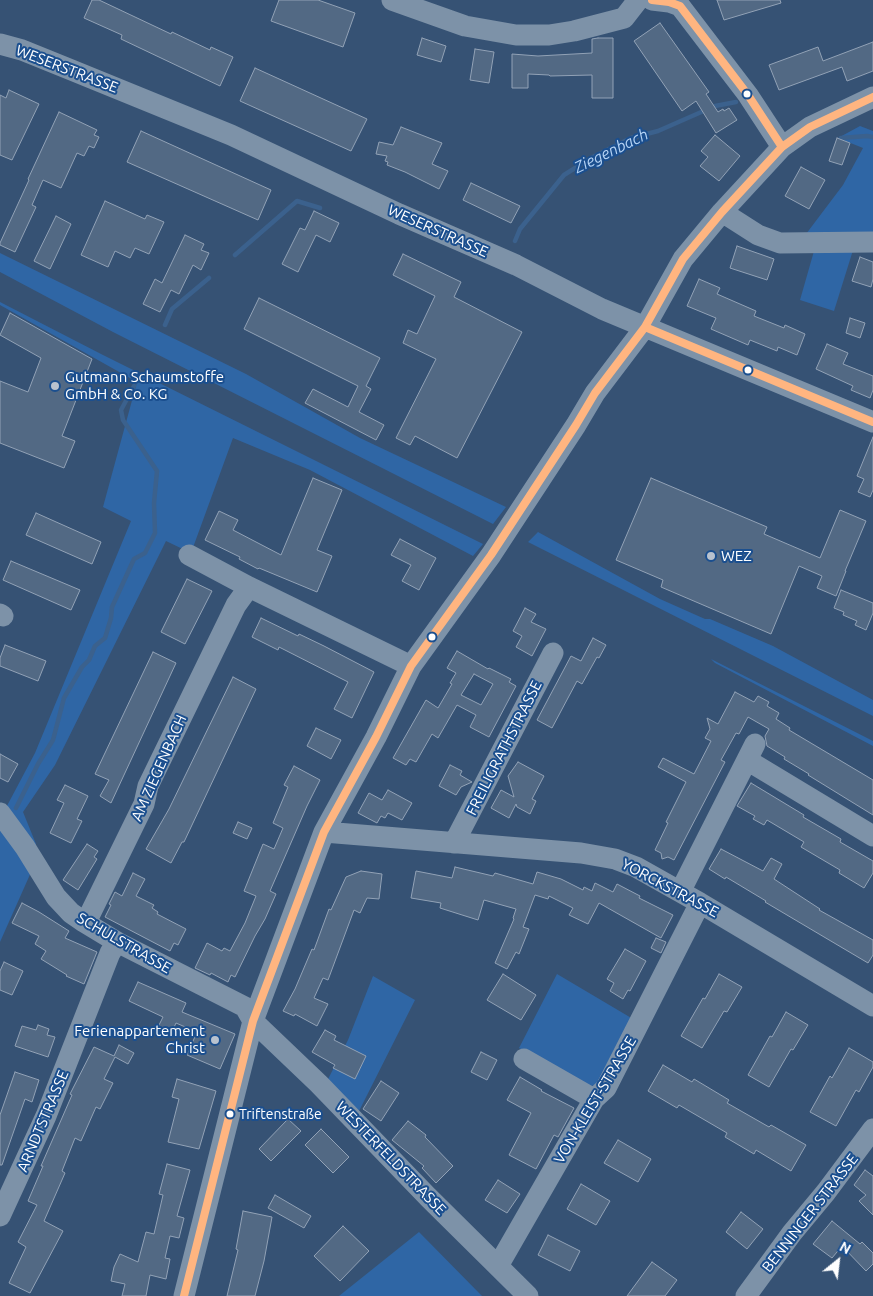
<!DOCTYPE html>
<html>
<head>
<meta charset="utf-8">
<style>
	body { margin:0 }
	#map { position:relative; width:873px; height:1296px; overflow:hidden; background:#365274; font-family:Ubuntu,sans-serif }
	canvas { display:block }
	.north { position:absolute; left:813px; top:1236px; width:50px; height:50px; -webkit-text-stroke:4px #1b4f8f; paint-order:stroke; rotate:29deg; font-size:14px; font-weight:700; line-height:20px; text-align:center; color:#fff }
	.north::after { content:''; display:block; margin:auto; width:18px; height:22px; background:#fff; clip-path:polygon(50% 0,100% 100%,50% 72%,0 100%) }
</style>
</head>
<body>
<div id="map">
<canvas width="873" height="1296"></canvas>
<div class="north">N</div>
</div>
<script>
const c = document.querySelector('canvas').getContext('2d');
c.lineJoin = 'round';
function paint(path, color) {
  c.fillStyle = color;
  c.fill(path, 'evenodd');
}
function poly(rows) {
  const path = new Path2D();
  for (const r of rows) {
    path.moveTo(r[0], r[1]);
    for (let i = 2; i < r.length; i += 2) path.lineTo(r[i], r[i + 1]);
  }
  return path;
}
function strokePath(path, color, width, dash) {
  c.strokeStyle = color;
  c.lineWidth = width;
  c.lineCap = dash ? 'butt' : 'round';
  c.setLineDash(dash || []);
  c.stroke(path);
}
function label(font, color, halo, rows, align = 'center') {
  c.font = font + ' Ubuntu,sans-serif';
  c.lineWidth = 4;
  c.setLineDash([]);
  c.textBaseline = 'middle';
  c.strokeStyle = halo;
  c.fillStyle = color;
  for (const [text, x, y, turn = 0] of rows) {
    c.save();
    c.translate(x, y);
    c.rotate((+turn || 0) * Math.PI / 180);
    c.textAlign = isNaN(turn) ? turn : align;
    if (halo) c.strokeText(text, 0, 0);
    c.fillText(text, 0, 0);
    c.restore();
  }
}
const green = poly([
	[860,126,873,131,873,246,854,247,834,311,800,300,818,237,803,238,843,185,863,148,838,138],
	[0,253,246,374,360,438,506,507,493,524,113,332,0,272],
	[0,302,103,355,483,544,473,556,310,470,233,438,191,553,166,541,55,765,23,812,36,844,32,870,0,942,0,819,35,753,131,521,103,507,137,382,0,305],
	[538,532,660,599,705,619,710,619,773,646,873,700,873,716,528,542],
	[711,659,873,741,873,746,715,663],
	[557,974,633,1019,600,1082,592,1086,581,1085,519,1048],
	[373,976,415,1000,357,1115,324,1087,348,1040],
	[419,1232,482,1296,339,1296]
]);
const stream = poly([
	[841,138,867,136,873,137],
	[515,241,520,229,564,175,591,158,631,138,658,131,715,106,736,102],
	[235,255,297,201,320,208],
	[165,325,172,309,209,278],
	[16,808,38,764,53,740,64,698,82,667,89,660,95,646,105,638,111,618,112,607,134,559,145,553,155,533,154,503,157,471,123,420,121,410,134,386]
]);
const building = poly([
	[92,0,99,0,171,34,172,32,210,50,211,47,233,57,220,86,121,39,122,35,84,18,92,0],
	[279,0,318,0,355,13,343,47,271,21,279,0],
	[717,0,780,0,781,3,724,20,717,0],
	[660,23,709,92,706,94,718,112,723,109,724,111,729,108,737,120,716,133,696,101,682,111,634,41,660,23],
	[422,38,446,46,441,62,417,55,422,38],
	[598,38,613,38,613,98,592,98,592,75,550,76,549,75,528,74,528,88,512,88,512,54,538,56,592,53,592,39,598,38],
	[873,42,873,71,847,81,842,67,779,90,769,65,818,47,823,61,873,42],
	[475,49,494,52,489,83,470,80,475,49],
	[255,68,367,119,351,151,240,101,255,68],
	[9,90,39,104,12,160,0,155,0,95,6,98,9,90],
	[59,112,97,130,94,135,99,137,94,148,89,146,84,156,77,153,61,188,43,180,32,205,36,207,15,252,0,245,0,243,29,180,28,179,59,112],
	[401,127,442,143,432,164,448,171,439,189,405,172,387,165,388,162,385,161,387,156,376,154,379,142,393,145,401,127],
	[141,131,271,190,258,220,127,162,141,131],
	[715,135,740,156,719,181,700,166,708,157,701,151,715,135],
	[837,138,850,143,842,165,829,161,837,138],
	[801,167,825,180,809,209,785,196,801,167],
	[471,183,520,206,511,223,463,200,471,183],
	[105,201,145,219,147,215,164,222,149,254,135,248,130,258,115,251,108,267,81,255,105,201],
	[314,211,339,223,330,242,316,235,298,272,282,264,300,228,305,230,314,211],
	[56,216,71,224,50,269,34,261,56,216],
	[185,235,204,244,201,250,209,253,201,270,193,265,179,294,171,290,160,312,143,304,155,279,162,283,185,235],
	[737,246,774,259,767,280,730,268,737,246],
	[403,254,461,282,454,297,522,332,457,458,415,436,410,445,396,438,436,359,403,343,408,330,417,334,435,296,393,275,403,254],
	[860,257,873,262,873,279,871,287,852,281,860,257],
	[699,279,720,288,717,294,756,311,754,316,784,328,785,325,805,334,797,355,778,347,777,351,750,340,748,345,711,329,716,318,687,306,699,279],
	[259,298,380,358,366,386,371,389,359,412,384,425,376,440,305,403,313,389,348,407,358,386,244,329,259,298],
	[10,313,92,359,62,436,75,441,64,468,0,443,0,381,28,392,41,358,0,335,10,313],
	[850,318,865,323,860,338,846,333,850,318],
	[827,344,848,353,843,364,873,376,873,390,870,398,851,390,853,386,816,369,827,344],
	[873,437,873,490,870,497,858,492,864,479,857,476,873,437],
	[313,478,342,490,317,550,332,556,317,592,259,568,258,569,239,559,240,557,205,540,219,511,238,520,233,530,281,555,313,478],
	[651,478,767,527,764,534,820,558,840,510,866,521,845,571,846,571,836,596,817,588,822,576,799,566,771,634,661,587,663,580,616,560,651,478],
	[36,513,101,542,92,564,26,535,36,513],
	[400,539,436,558,419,590,402,581,411,565,391,555,400,539],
	[11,561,80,590,71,610,3,580,11,561],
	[187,579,212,591,185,644,161,632,187,579],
	[841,590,873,603,873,613,866,630,855,625,857,621,843,615,844,612,834,608,841,590],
	[525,608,536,614,531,622,546,629,532,656,516,647,522,636,513,631,525,608],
	[261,618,298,636,299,634,324,646,374,672,352,718,334,709,348,682,279,647,278,650,252,637,261,618],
	[593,638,606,645,599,658,597,657,582,684,577,681,552,728,537,720,571,656,581,661,593,638],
	[5,645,46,661,38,681,0,666,0,658,5,645],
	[457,651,488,669,489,668,511,679,509,682,516,686,489,737,470,727,476,715,457,705,438,738,432,734,416,762,410,759,406,765,393,758,426,700,438,708,452,684,450,683,456,673,447,668,457,651],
	[474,674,493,684,481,705,461,695,474,674],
	[153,652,176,663,111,803,100,796,109,780,95,774,153,652],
	[233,677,256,689,184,842,182,842,171,863,146,849,169,809,233,677],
	[735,692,754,702,758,696,769,702,767,706,779,713,776,719,790,728,789,730,873,780,873,815,808,775,809,774,784,759,785,757,767,746,765,736,769,729,748,717,739,734,736,733,721,760,725,762,674,860,668,857,662,859,661,853,655,850,668,823,666,822,686,782,658,767,663,758,694,774,711,741,705,738,710,729,707,718,718,724,735,692],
	[316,728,341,740,331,759,307,746,316,728],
	[0,754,18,764,8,782,0,778,0,754],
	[518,762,544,776,532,799,536,801,530,814,517,807,516,804,509,818,491,808,501,790,514,797,508,776,518,762],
	[450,765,462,771,460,775,472,782,461,787,456,795,439,786,450,765],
	[294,766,320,780,307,806,270,891,276,894,265,919,255,936,235,977,231,975,228,982,211,973,210,975,195,968,207,943,222,951,224,948,230,951,245,923,256,896,244,891,263,844,274,849,283,828,273,823,288,787,284,785,294,766],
	[751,783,804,815,803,817,841,839,840,842,873,861,873,873,864,888,839,873,840,870,801,847,804,842,767,820,764,825,753,819,755,816,737,806,751,783],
	[65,785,88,796,77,819,82,821,71,843,50,833,64,803,57,800,65,785],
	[388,790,412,803,402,820,388,813,385,818,381,816,377,823,358,813,369,793,382,800,388,790],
	[238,822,252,828,247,839,233,833,238,822],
	[87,844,98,851,94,857,97,859,78,890,63,880,87,844],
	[721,849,763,871,771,858,782,864,774,879,820,909,819,910,873,940,873,955,868,963,765,902,766,901,726,877,725,879,709,869,721,849],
	[455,867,493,876,495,873,533,884,537,872,561,879,583,890,584,887,592,891,595,883,613,892,617,884,640,896,639,898,673,915,661,938,599,903,588,924,569,915,573,908,549,896,548,899,535,895,523,927,529,929,519,954,516,952,507,969,495,963,514,919,513,918,516,909,484,900,478,920,440,908,441,903,411,898,416,871,452,878,455,867],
	[361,871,382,874,379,899,367,898,360,913,354,910,328,980,323,978,314,998,328,1004,317,1026,295,1014,294,1016,283,1011,295,989,312,949,314,950,329,909,331,910,346,877,361,871],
	[133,873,145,879,136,896,154,905,152,908,158,912,157,914,186,929,178,945,174,943,170,951,105,917,111,905,109,904,115,892,122,896,133,873],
	[22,903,39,912,69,931,65,938,97,952,84,984,66,976,67,975,41,959,46,951,35,944,39,936,12,923,22,903],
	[656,938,666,942,661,953,651,948,656,938],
	[625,949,646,961,630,991,628,990,623,999,610,991,614,983,607,979,625,949],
	[4,962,23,971,12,995,0,990,0,971,4,962],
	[503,974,536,995,521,1020,487,1000,503,974],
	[719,974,742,987,727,1012,724,1011,702,1048,681,1036,703,998,705,999,719,974],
	[138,982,186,1003,182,1012,235,1034,220,1069,187,1055,197,1032,176,1023,171,1034,158,1027,163,1017,129,1001,138,982],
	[786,1012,808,1025,793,1050,791,1049,769,1087,748,1075,770,1036,772,1037,786,1012],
	[38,1025,49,1029,47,1035,55,1037,48,1057,15,1046,22,1026,36,1030,38,1025],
	[325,1030,336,1036,334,1040,366,1056,355,1079,333,1068,335,1065,312,1052,325,1030],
	[119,1045,134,1053,128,1064,115,1057,104,1079,113,1083,100,1109,96,1107,81,1141,75,1138,62,1171,65,1173,44,1221,63,1231,30,1293,9,1283,26,1247,18,1242,37,1205,28,1201,43,1166,41,1166,72,1095,70,1094,94,1047,114,1056,119,1045],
	[849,1048,873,1062,873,1067,859,1092,856,1090,836,1126,810,1112,830,1076,832,1078,849,1048],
	[481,1052,497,1060,487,1080,471,1072,481,1052],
	[663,1065,692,1082,694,1079,729,1100,727,1103,769,1127,771,1125,806,1145,791,1171,756,1150,754,1154,725,1137,727,1133,679,1105,677,1108,648,1091,663,1065],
	[15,1072,39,1080,32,1102,25,1099,2,1165,0,1165,0,1115,15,1072],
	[520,1077,542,1090,541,1091,574,1108,558,1137,554,1135,536,1169,509,1155,531,1113,507,1100,520,1077],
	[177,1079,216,1091,199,1149,168,1142,179,1099,172,1097,177,1079],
	[381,1081,399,1093,381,1121,363,1109,381,1081],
	[288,1119,301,1131,271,1161,259,1149,288,1119],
	[408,1121,426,1135,425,1137,453,1166,436,1183,422,1168,424,1166,392,1140,408,1121],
	[321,1129,349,1157,333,1173,305,1145,321,1129],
	[618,1140,651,1159,638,1182,604,1163,618,1140],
	[167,1164,190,1170,177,1216,184,1218,179,1238,170,1236,165,1258,170,1259,166,1279,150,1275,146,1296,122,1296,125,1284,111,1281,114,1267,120,1254,138,1262,146,1232,154,1234,163,1195,159,1194,167,1164],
	[865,1170,873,1176,873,1215,859,1201,866,1195,854,1185,865,1170],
	[498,1180,520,1194,507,1213,485,1200,498,1180],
	[581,1184,610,1201,596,1225,567,1209,581,1184],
	[275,1195,311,1216,304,1228,268,1208,275,1195],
	[243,1211,272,1217,264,1261,255,1296,227,1296,238,1250,236,1249,243,1211],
	[741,1212,763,1229,747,1249,726,1232,741,1212],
	[832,1221,860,1244,862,1242,873,1253,873,1264,866,1271,842,1246,832,1258,813,1244,832,1221],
	[343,1226,369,1251,340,1281,314,1256,343,1226],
	[548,1235,580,1251,570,1271,538,1255,548,1235],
	[652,1262,677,1280,665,1296,627,1296,652,1262]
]);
const minor = poly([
	[392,0,465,26,516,35,549,35,574,31,624,18,638,0],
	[652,0,669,2,680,6,748,95,782,147],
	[0,44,22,50,69,69,231,135,399,214,516,265,602,309,873,422],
	[722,212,758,235,780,243,873,242],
	[189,555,249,587,411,666],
	[0,614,3,616],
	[747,760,873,836],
	[0,813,25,847,56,897,71,913,84,922,117,942,245,1007,253,1021,319,1084,428,1197,528,1296],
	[324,832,581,853,615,859,636,867,700,903,873,1006],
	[454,843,553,653],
	[680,892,755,744],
	[84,922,90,914,144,804,148,786,236,605,249,587],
	[524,1059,594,1099],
	[0,1216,46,1116,110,953,117,942],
	[498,1266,594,1099,606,1088,700,903],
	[184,1296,253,1021,324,832,376,737,411,666,491,555,576,425,595,393,645,327,683,259,722,212,782,147,810,127,873,97],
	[746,1296,792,1233,826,1192,873,1129]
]);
const bus1 = poly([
	[652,0,669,2,680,6,748,95,782,147],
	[645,327,873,422],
	[184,1296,253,1021,324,832,376,737,411,666,491,555,576,425,595,393,645,327,683,259,722,212,782,147,810,127,873,97]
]);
const markers = [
	[747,94,4.5,"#fff"],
	[748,370,4.5,"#fff"],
	[55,386,5,"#b9c2ce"],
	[711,556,5,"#b9c2ce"],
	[432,637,4.5,"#fff"],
	[215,1040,5,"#b9c2ce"],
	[230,1114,4.5,"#fff"]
];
const busNames = [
	["Triftenstraße",239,1114]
];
const streetNames = [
	["WESERSTRASSE",67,69,21],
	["WESERSTRASSE",438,231,24],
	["FREILIGRATHSTRASSE",504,748,-63],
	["AM ZIEGENBACH",159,768,-66],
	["YORCKSTRASSE",670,888,28],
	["SCHULSTRASSE",124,943,30],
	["VON-KLEIST-STRASSE",595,1100,-59],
	["ARNDTSTRASSE",43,1121,-67],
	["WESTERFELDSTRASSE",391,1158,46],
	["BENNINGER STRASSE",810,1213,-52]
];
const poiNames = [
	["Gutmann Schaumstoffe",65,377],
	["GmbH & Co. KG",65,394],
	["WEZ",721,556],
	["Ferienappartement",205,1031,"right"],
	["Christ",205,1048,"right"]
];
const waterNames = [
	["Ziegenbach",611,151,-26]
];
paint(green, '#2f66a5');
strokePath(stream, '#3b618d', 4.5);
paint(building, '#526984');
strokePath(building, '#92a2b6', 1);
strokePath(minor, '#7d92a8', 21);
strokePath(bus1, '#ffb580', 8);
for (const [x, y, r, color] of markers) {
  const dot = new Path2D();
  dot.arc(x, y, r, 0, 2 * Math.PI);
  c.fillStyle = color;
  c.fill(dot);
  strokePath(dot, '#1b4f8f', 2);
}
label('14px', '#fff', '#1b4f8f', busNames, 'left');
label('15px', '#fff', '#1b4f8f', streetNames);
label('15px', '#fff', '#1b4f8f', poiNames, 'left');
label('italic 16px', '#b5d3f5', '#1b4f8f', waterNames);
</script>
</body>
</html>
